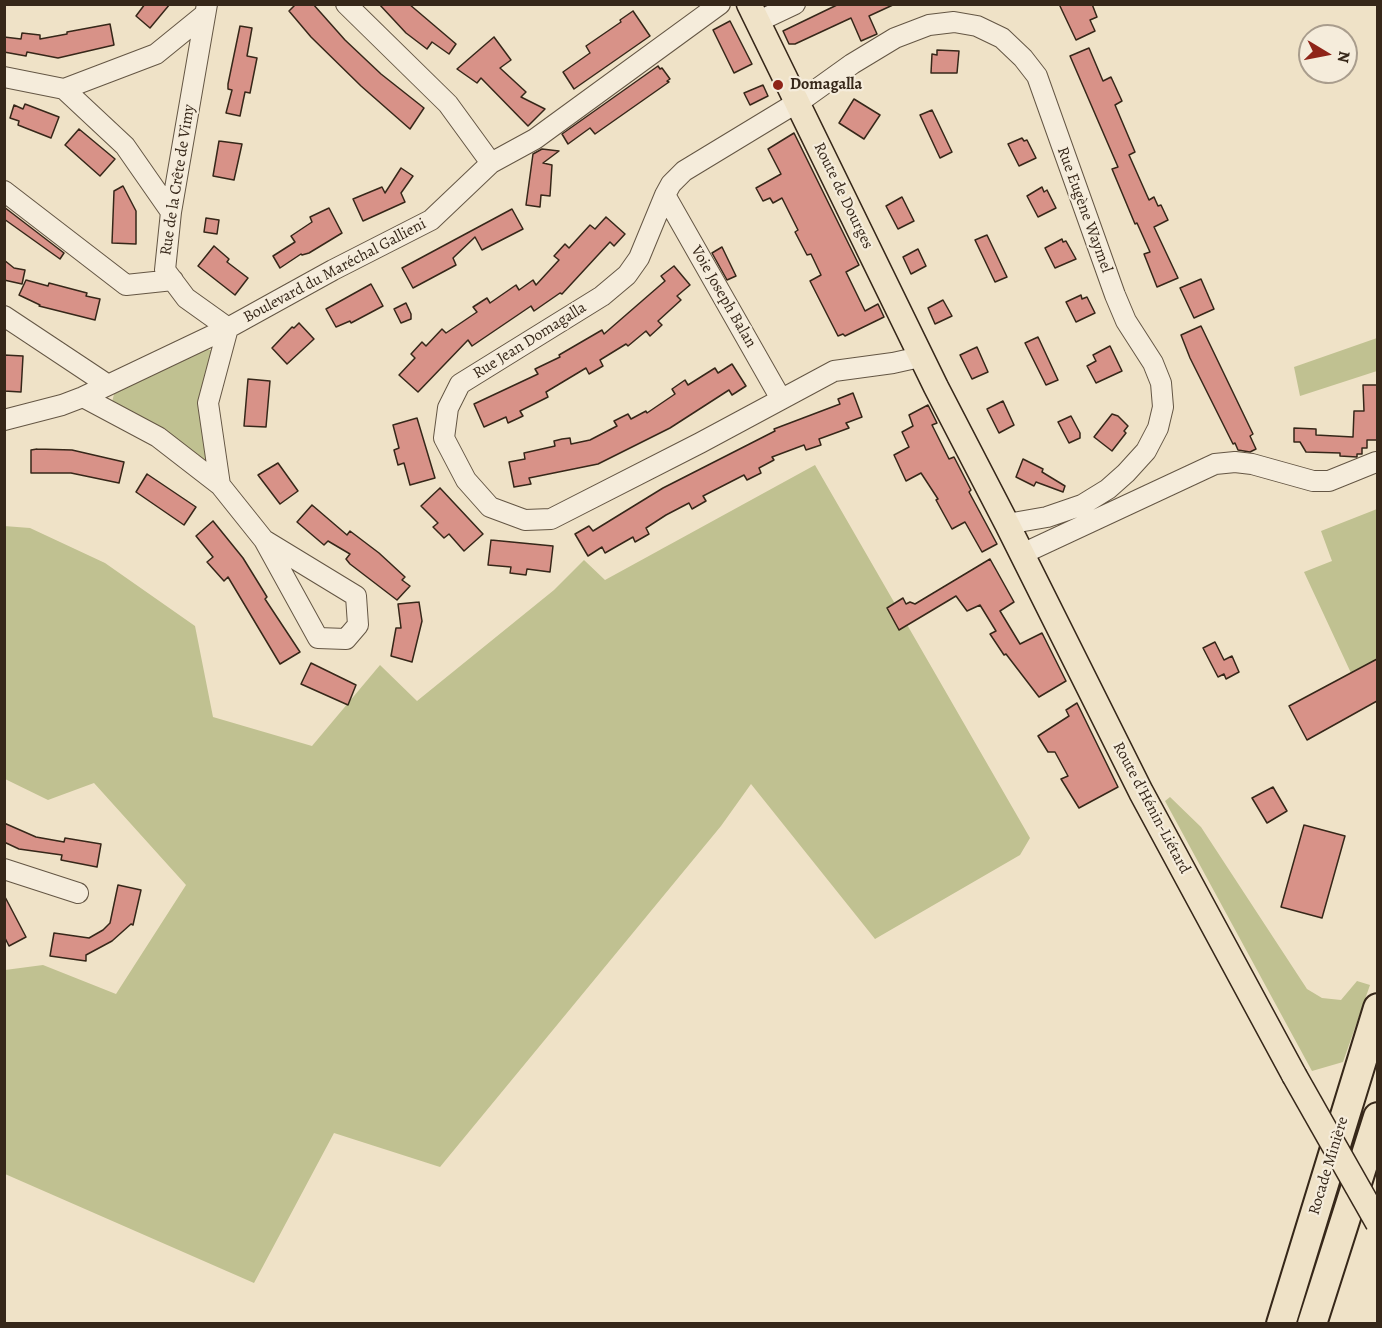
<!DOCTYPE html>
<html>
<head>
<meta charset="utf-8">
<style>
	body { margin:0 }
	#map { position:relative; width:1382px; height:1328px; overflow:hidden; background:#efe2c7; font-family:Alegreya,serif }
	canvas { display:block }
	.frame { position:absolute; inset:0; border:6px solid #362719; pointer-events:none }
	.north { position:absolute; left:1298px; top:24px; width:60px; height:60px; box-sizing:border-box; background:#f5ecdb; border:2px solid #a99d8d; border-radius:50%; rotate:100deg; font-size:16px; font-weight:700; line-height:24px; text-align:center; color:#362719 }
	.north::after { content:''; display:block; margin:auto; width:21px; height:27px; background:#8f2418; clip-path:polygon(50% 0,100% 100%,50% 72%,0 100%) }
</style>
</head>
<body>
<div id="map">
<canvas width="1382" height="1328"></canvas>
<div class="frame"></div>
<div class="north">N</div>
</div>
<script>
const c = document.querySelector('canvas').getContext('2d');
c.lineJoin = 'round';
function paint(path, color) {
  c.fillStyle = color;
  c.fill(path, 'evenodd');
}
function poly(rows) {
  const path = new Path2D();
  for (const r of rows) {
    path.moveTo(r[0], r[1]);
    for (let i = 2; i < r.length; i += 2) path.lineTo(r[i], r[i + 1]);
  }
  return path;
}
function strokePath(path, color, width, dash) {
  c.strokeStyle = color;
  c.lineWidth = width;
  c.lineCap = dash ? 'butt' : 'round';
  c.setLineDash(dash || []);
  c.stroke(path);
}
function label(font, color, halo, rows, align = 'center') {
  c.font = font + ' Alegreya,serif';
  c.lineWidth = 4.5;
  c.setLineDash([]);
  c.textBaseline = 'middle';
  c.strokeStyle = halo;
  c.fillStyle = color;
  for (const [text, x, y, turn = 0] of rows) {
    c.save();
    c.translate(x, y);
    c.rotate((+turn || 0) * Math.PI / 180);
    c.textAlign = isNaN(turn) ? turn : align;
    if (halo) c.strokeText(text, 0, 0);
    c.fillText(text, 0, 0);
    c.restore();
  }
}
const green = poly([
	[1377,338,1377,371,1300,396,1294,367],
	[203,349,211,350,211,357,206,371,200,397,207,462,200,462,111,406,114,394],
	[815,465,1030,838,1020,855,875,939,751,784,721,826,440,1167,334,1133,254,1283,5,1174,5,970,43,965,116,994,186,885,94,783,48,800,5,779,4,526,30,528,105,563,195,626,213,717,312,746,380,665,417,701,554,590,584,560,605,580],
	[1377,509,1377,659,1351,673,1304,572,1332,561,1321,531],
	[1170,797,1201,827,1307,989,1322,998,1341,1000,1357,981,1370,985,1343,1062,1312,1071,1165,801]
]);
const building = poly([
	[145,4,170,4,150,28,136,16,145,4],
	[296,4,313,4,345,40,381,74,424,108,410,129,361,86,311,37,289,11,296,4],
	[379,4,409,4,456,44,449,54,432,42,427,49,406,33,379,4],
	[839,4,895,4,869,16,877,34,861,41,851,18,795,44,789,44,783,31,839,4],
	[1059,4,1092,4,1097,17,1090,20,1095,31,1076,40,1059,4],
	[633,11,650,36,574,89,563,72,590,53,586,46,621,22,620,20,633,11],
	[730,21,752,64,734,73,713,30,730,21],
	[110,24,114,45,58,58,27,52,26,56,4,52,4,37,21,39,22,33,40,35,40,39,67,34,67,32,110,24],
	[240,26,252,28,247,56,257,58,250,93,245,92,240,116,226,113,232,90,228,89,228,84,240,26],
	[494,37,511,60,500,68,526,92,521,97,545,109,528,126,481,78,477,83,457,69,494,37],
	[1089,48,1103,81,1111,77,1122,101,1115,105,1135,152,1129,155,1149,200,1154,197,1158,206,1161,205,1168,220,1154,227,1178,278,1157,287,1144,254,1150,252,1137,223,1135,224,1112,169,1118,167,1070,56,1089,48],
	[937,50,959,51,957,73,931,73,932,54,937,55,937,50],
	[658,66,660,69,662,68,670,79,667,81,669,82,595,134,590,128,568,144,562,134,658,66],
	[763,85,768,96,750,105,744,93,763,85],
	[854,99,880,115,864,139,839,123,854,99],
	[25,104,59,117,51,138,18,125,19,121,10,118,14,105,23,109,25,104],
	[932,110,952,152,940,158,920,115,932,110],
	[79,129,115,159,100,176,65,145,79,129],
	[794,133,859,265,846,272,865,311,878,304,884,317,845,336,843,334,838,336,810,281,821,275,811,254,807,255,795,232,798,230,782,198,773,203,770,198,763,201,756,188,781,174,768,149,794,133],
	[1022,138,1024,141,1027,140,1036,158,1019,166,1008,144,1022,138],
	[219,141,242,144,234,180,213,176,219,141],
	[542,149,559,151,543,163,552,165,550,196,541,195,540,207,526,205,533,154,542,149],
	[401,168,413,176,401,193,405,202,363,221,353,199,382,187,385,193,401,168],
	[123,186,136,211,136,244,112,243,114,191,123,186],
	[1042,187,1044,192,1047,190,1056,208,1038,217,1027,196,1042,187],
	[902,197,914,221,898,229,886,206,902,197],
	[4,207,64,253,60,259,4,219,4,207],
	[329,208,342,233,309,253,302,255,301,254,280,268,273,256,295,242,291,236,312,222,310,217,329,208],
	[512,209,523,229,482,250,475,237,453,258,456,265,413,288,402,268,512,209],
	[606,217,625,234,614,246,610,242,562,294,560,293,534,311,531,306,472,346,468,340,418,392,399,375,415,358,411,354,422,342,426,346,442,329,446,333,477,312,473,307,487,298,490,303,516,285,519,290,533,280,536,285,559,260,554,256,565,244,569,248,590,225,595,229,606,217],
	[206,218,219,220,217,234,204,232,206,218],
	[987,235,1007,277,995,282,975,240,987,235],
	[1062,239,1063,242,1066,241,1076,259,1055,268,1045,248,1062,239],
	[214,246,229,259,227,262,248,278,235,295,198,266,214,246],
	[722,247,736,276,727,280,712,253,722,247],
	[918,249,926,266,911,274,903,257,918,249],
	[4,260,14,268,25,270,22,284,4,280,4,260],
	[674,266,690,285,677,296,681,300,658,321,662,325,650,336,646,331,628,346,626,344,600,360,603,366,589,374,586,368,546,392,548,397,520,411,523,416,508,423,506,417,484,427,474,404,538,374,535,369,560,357,559,355,602,330,604,334,665,281,661,276,674,266],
	[1201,279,1214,309,1194,318,1180,288,1201,279],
	[26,280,48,286,49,283,87,293,86,296,100,299,95,320,39,306,40,305,19,295,26,280],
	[371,284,383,306,351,323,350,321,336,327,326,309,371,284],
	[1081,295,1082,299,1087,297,1095,313,1076,322,1066,302,1081,295],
	[943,300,952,316,935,324,928,308,943,300],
	[406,303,411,314,411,319,401,323,394,309,406,303],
	[299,323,314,339,287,364,272,348,292,327,294,328,299,323],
	[1201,326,1253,434,1250,436,1256,449,1250,452,1238,450,1235,443,1233,444,1190,358,1181,335,1201,326],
	[1038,337,1058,380,1046,385,1025,343,1038,337],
	[1110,346,1122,371,1096,383,1087,366,1096,361,1093,355,1110,346],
	[977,347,988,372,972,379,960,355,977,347],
	[4,355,23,356,21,392,4,391,4,355],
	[732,364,746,386,732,395,729,390,670,428,598,464,529,478,531,484,514,487,509,462,525,459,524,453,555,446,554,441,562,439,570,438,571,444,590,440,617,426,614,421,628,414,631,419,646,411,647,413,675,394,672,389,685,380,688,385,715,368,718,373,732,364],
	[248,379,270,381,266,427,244,426,248,379],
	[1363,385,1377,385,1377,440,1367,440,1367,448,1362,448,1362,454,1357,454,1357,457,1340,456,1340,453,1306,452,1300,442,1294,442,1294,428,1316,429,1316,435,1353,437,1354,411,1364,411,1363,385],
	[853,393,862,417,846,423,849,428,819,439,821,445,806,450,804,445,772,457,774,460,759,468,761,473,747,480,744,475,703,496,706,501,692,509,689,503,666,515,646,528,649,534,635,542,633,537,605,553,602,547,588,556,575,534,589,526,593,531,663,488,775,431,774,429,840,404,838,399,853,393],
	[1003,401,1014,425,999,433,987,409,1003,401],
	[928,405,937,423,932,425,949,459,954,457,971,490,969,492,997,544,982,552,965,522,952,529,936,500,938,499,921,473,906,481,894,455,909,447,902,432,913,426,909,415,928,405],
	[1112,414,1118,416,1128,426,1124,431,1126,433,1112,451,1094,437,1112,414],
	[1071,416,1080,433,1080,438,1069,443,1058,422,1071,416],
	[417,418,435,478,410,485,404,463,398,465,394,450,399,448,393,425,417,418],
	[37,449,72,450,124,462,119,483,71,473,31,473,31,450,37,449],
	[1023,459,1043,469,1042,472,1065,486,1063,492,1036,482,1034,486,1016,477,1023,459],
	[278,463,298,491,280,504,258,475,278,463],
	[147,474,196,507,184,525,136,492,147,474],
	[440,488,483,534,464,551,449,534,444,538,433,527,438,523,421,506,440,488],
	[312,505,347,535,350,531,379,553,405,577,402,580,410,586,397,600,350,564,346,559,350,554,328,541,324,545,297,522,312,505],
	[213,521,243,558,264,592,267,597,265,599,300,652,280,664,228,577,224,581,207,562,213,557,196,536,213,521],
	[491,540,553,546,550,572,527,569,526,575,510,573,511,567,488,565,491,540],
	[990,559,1014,602,1000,611,1020,644,1042,633,1066,681,1039,697,1006,654,1004,655,990,634,996,631,980,605,967,611,956,596,899,630,887,608,903,598,906,604,910,602,915,604,990,559],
	[419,602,422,621,412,662,391,656,396,628,401,628,398,604,419,602],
	[1215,642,1224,660,1232,656,1239,672,1226,679,1224,674,1218,677,1203,648,1215,642],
	[1377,659,1377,701,1307,740,1289,706,1377,659],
	[311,663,356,685,348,705,301,684,311,663],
	[1077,703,1118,787,1079,808,1061,779,1068,776,1055,752,1048,752,1038,736,1069,716,1066,710,1077,703],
	[1273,787,1287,811,1267,823,1252,798,1273,787],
	[4,823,36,837,64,842,65,838,101,844,97,867,61,860,62,855,19,849,4,842,4,823],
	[1304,825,1345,836,1322,918,1281,907,1304,825],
	[118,885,141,890,133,925,131,924,112,941,86,955,86,961,50,956,54,933,89,938,103,930,110,923,118,885],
	[4,895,26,937,9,946,4,936,4,895]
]);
const minor = poly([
	[207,4,171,212,165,270,186,298,228,328,208,403,220,485],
	[346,4,448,104,491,163],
	[757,22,795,4],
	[4,77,64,89,125,146,171,212],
	[64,89,156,54,204,15],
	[4,191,126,285,173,280],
	[665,195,781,399],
	[4,316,108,385],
	[920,352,911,359,893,363,834,371,700,443,551,519,525,520,490,507,466,480,444,438,448,408,460,384,602,296,627,275,639,258,665,195,671,184,684,171,806,97,852,64,895,38,929,25,954,22,977,26,1002,38,1023,58,1037,76,1115,295,1126,321,1153,363,1161,383,1163,407,1158,428,1146,451,1126,473,1108,489,1082,505,1047,517,1007,524],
	[83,397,158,437,220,485,264,540,318,638,346,639,358,625,356,596,264,540],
	[4,420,62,405,83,397,228,328,333,270,431,220,491,163,535,139,720,4],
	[1022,554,1215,464,1235,462,1252,464,1313,481,1329,481,1376,462],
	[4,869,78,893]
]);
const major = poly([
	[749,4,936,387,1007,524,1141,792,1294,1075]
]);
const highway = poly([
	[1281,1324,1378,1008],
	[1312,1324,1378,1117]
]);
const majorBridge = poly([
	[1294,1075,1378,1223]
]);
const markers = [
	[778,85,6,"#8f2418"]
];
const poiNames = [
	["Domagalla",790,85]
];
const streetNames = [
	["Rue de la Crête de Vimy",178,180,-81],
	["Route de Dourges",843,196,64],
	["Rue Eugène Waymel",1084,210,70],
	["Boulevard du Maréchal Gallieni",335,271,-28],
	["Voie Joseph Balan",723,297,60],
	["Rue Jean Domagalla",530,341,-32],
	["Route d'Hénin-Liétard",1151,808,62],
	["Rocade Minière",1329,1166,-73]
];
paint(green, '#c0c191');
paint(building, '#d89288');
strokePath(building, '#362719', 1.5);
strokePath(minor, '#645644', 22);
strokePath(major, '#362719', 27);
strokePath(highway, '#362719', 32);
strokePath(minor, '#f5ecdb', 20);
strokePath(major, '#efe2c7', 24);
strokePath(highway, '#efe2c7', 28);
strokePath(majorBridge, '#362719', 27, []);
strokePath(majorBridge, '#efe2c7', 24);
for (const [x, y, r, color] of markers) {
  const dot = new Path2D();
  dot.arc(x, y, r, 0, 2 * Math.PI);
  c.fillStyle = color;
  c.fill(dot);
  strokePath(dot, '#f5ecdb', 2);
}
label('bold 16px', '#362719', '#f5ecdb', poiNames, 'left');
label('16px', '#362719', '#f5ecdb', streetNames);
</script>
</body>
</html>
